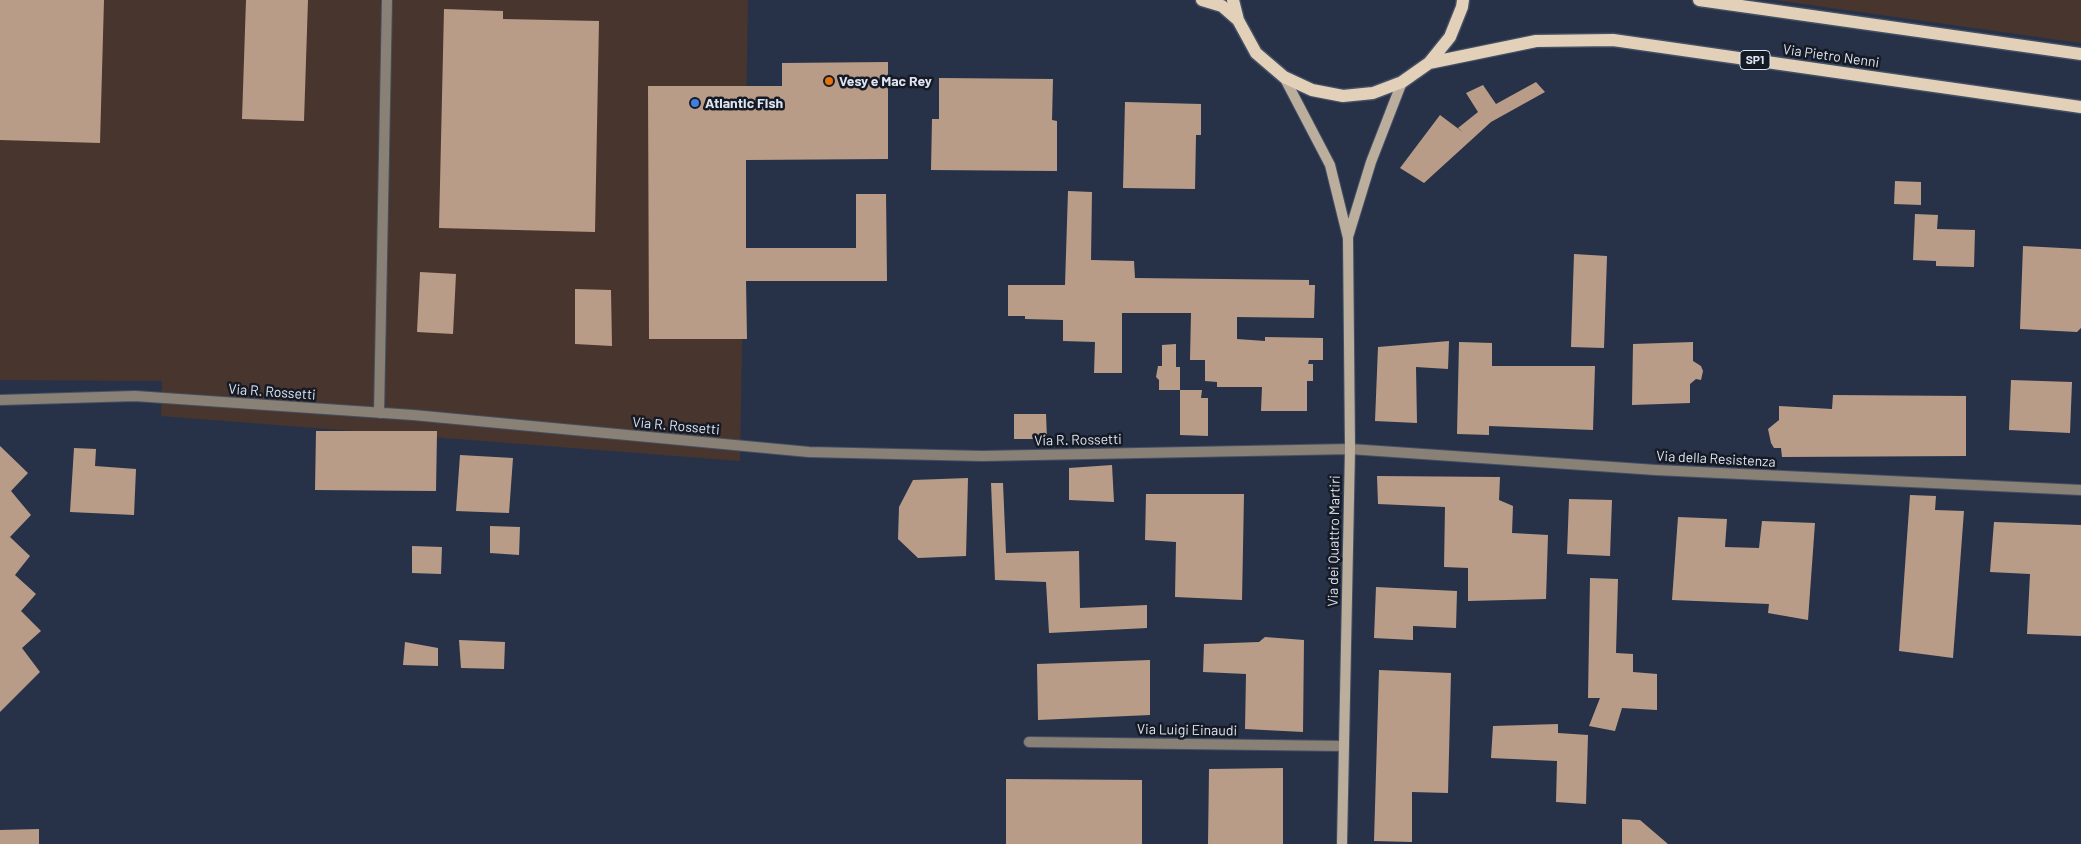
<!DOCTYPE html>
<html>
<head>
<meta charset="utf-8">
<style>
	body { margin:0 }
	canvas { display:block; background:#273249 }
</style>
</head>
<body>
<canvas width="2081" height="844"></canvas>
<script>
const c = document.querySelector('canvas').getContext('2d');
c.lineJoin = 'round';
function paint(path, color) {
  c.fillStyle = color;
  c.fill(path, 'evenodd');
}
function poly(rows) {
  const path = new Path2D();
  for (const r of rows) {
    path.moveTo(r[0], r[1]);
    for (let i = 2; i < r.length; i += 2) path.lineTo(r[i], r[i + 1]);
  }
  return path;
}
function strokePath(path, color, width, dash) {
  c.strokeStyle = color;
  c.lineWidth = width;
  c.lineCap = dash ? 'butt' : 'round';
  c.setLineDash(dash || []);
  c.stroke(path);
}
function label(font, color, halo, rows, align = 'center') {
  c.font = font + ' Barlow,sans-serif';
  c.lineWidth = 5;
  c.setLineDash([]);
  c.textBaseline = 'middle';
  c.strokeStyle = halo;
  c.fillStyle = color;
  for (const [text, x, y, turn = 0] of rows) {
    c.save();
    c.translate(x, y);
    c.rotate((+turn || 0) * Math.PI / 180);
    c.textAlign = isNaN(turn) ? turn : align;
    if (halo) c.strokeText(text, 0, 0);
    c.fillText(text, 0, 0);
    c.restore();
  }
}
const commercial = poly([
	[0,0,748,0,740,461,161,416,162,381,0,380],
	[1775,0,2081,0,2081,43]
]);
const building = poly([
	[0,0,104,0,100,143,0,140],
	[246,0,308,0,304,121,242,119],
	[444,9,503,11,503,19,599,21,595,232,439,228],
	[888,62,888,159,746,160,746,248,856,248,856,194,886,194,887,281,746,281,747,339,649,339,648,86,782,86,782,63],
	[939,78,1053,79,1052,120,1057,121,1057,171,931,170,932,119,939,119],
	[1536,82,1545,92,1491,122,1424,183,1400,168,1440,115,1464,133,1458,128,1478,112,1466,93,1483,85,1496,104],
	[1125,102,1201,104,1201,135,1196,135,1195,189,1123,188],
	[1895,181,1921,182,1921,205,1894,204],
	[1068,191,1092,192,1091,260,1134,261,1135,278,1309,280,1309,285,1315,285,1314,318,1237,317,1237,339,1265,341,1265,337,1323,338,1323,360,1309,360,1308,364,1313,364,1313,381,1307,381,1307,411,1261,411,1262,387,1217,387,1217,382,1205,381,1205,360,1190,360,1191,313,1122,313,1122,373,1094,373,1095,342,1063,341,1063,320,1025,319,1025,316,1008,316,1008,285,1065,285],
	[1915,214,1938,215,1937,229,1975,230,1974,267,1936,266,1936,261,1913,260],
	[2023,246,2081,249,2081,328,2077,332,2020,329],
	[1574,254,1607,256,1604,348,1571,347],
	[420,272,456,274,453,334,417,332],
	[575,289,611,290,612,346,575,344],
	[1449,341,1448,369,1416,367,1417,423,1375,421,1378,347],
	[1459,342,1492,343,1492,366,1595,366,1593,430,1489,426,1489,435,1457,434],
	[1693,342,1693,361,1701,366,1703,371,1701,380,1696,379,1690,384,1690,403,1632,405,1633,344],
	[1176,344,1176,367,1180,367,1180,390,1159,390,1159,380,1156,377,1158,366,1162,366,1162,345],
	[2011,380,2072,382,2070,433,2009,430],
	[1180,390,1202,390,1201,398,1208,398,1208,436,1180,435],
	[1833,395,1966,396,1966,456,1782,457,1781,448,1774,448,1771,443,1768,429,1779,420,1779,406,1832,409],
	[1014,414,1046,414,1047,439,1014,439],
	[316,431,437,431,436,491,315,490],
	[0,446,28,473,11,491,31,515,10,537,30,556,15,575,36,594,21,611,41,631,22,648,40,672,0,712],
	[74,448,96,449,95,466,136,469,134,515,70,512],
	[460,455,513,458,509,513,456,511],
	[1112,465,1114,502,1069,500,1069,468],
	[1377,476,1500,477,1499,500,1513,506,1512,533,1548,535,1546,599,1468,601,1468,568,1444,567,1445,507,1378,504],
	[968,478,966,556,918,558,898,539,899,507,913,480],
	[991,483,1003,483,1006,553,1079,551,1080,608,1147,605,1147,628,1049,633,1046,582,995,580],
	[1146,494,1244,494,1242,600,1175,597,1176,542,1145,540],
	[1910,495,1936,496,1935,510,1964,511,1953,658,1899,651],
	[1569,499,1612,500,1610,556,1567,554],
	[1678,517,1727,519,1725,547,1759,548,1762,521,1815,523,1808,620,1768,613,1769,604,1672,600],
	[1994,522,2081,525,2081,636,2027,634,2030,574,1990,572],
	[490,526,520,527,519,555,490,553],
	[412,546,442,547,441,574,412,573],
	[1590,578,1618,579,1616,653,1633,654,1633,672,1657,674,1657,710,1622,708,1615,731,1589,726,1600,698,1588,698],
	[1376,587,1457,591,1456,628,1413,626,1413,640,1374,638],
	[1265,637,1304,640,1303,732,1245,729,1246,674,1203,672,1204,644,1259,642],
	[459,640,505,642,504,669,461,668],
	[405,642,438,648,438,666,403,665],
	[1150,660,1150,715,1038,720,1037,664],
	[1379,670,1451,673,1448,793,1412,792,1412,842,1374,841],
	[1558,724,1558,733,1588,735,1586,804,1556,802,1557,761,1491,758,1493,726],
	[1283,768,1283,844,1208,844,1209,769],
	[1006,779,1142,780,1142,844,1006,844],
	[1622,819,1640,820,1668,844,1622,844],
	[39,829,39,844,0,844,0,830]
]);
const street = poly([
	[0,400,135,396,413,415,809,452,982,456,1350,449,1656,470,2081,490],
	[379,413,387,0],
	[1029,742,1344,746]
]);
const secondary = poly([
	[1284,77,1330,165,1348,238,1350,449,1342,844],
	[1348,237,1371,162,1402,82]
]);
const primary = poly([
	[1202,0,1222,6,1238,20],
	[1233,0,1238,20,1256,53,1284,77,1312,90,1343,96,1373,93,1402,82,1429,63,1450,37,1462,7,1463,0],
	[1699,0,2081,54],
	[1429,63,1536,41,1613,40,2081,107]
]);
const markers = [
	[829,81,5,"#e8710a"],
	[695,103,5,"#3f7fe0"]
];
const shields = [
	[1755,60,30]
];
const shieldNames = [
	["SP1",1755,60]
];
const streetNames = [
	["Via Pietro Nenni",1831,56,8],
	["Via R. Rossetti",272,392,4],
	["Via R. Rossetti",676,426,5],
	["Via R. Rossetti",1078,440,-1],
	["Via della Resistenza",1716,459,3],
	["Via dei Quattro Martiri",1334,541,-89],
	["Via Luigi Einaudi",1187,730,1]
];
const poiNames = [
	["Vesy e Mac Rey",839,81],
	["Atlantic Fish",705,103]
];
paint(commercial, '#48352e');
paint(building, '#b99c88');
strokePath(street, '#444f64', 12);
strokePath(secondary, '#444f64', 12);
strokePath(primary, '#444f64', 15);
strokePath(street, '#8a8176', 10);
strokePath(secondary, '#bbae9c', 10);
strokePath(primary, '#e2d0b9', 12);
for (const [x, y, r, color] of markers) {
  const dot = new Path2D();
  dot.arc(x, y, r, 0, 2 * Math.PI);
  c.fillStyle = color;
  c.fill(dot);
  strokePath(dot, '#151a24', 2);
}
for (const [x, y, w] of shields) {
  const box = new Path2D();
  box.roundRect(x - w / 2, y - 9.5, w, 19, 4);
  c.fillStyle = '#151a24';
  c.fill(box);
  strokePath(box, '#dde5f3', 1);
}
label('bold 12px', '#dde5f3', null, shieldNames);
label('14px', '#dde5f3', '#151a24', streetNames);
label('bold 14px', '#dde5f3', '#151a24', poiNames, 'left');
</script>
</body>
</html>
